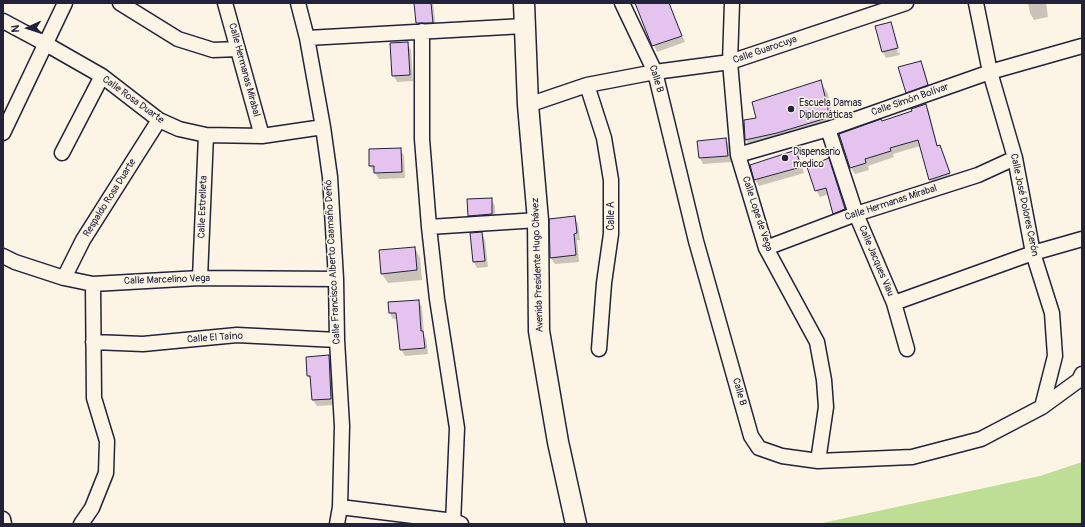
<!DOCTYPE html>
<html>
<head>
<meta charset="utf-8">
<style>
	body { margin:0 }
	#map { position:relative; width:1085px; height:527px; overflow:hidden; background:#fcf5e5; font-family:Pangolin,sans-serif }
	canvas { display:block }
	.frame { position:absolute; inset:0; border:4px solid #22223b; pointer-events:none }
	.north { position:absolute; left:8px; top:8px; width:40px; height:40px; -webkit-text-stroke:3px #fcf5e5; paint-order:stroke; rotate:267deg; font-size:11px; font-weight:700; line-height:16px; text-align:center; color:#22223b }
	.north::after { content:''; display:block; margin:auto; width:14px; height:18px; background:#22223b; clip-path:polygon(50% 0,100% 100%,50% 72%,0 100%) }
</style>
</head>
<body>
<div id="map">
<canvas width="1085" height="527"></canvas>
<div class="frame"></div>
<div class="north">N</div>
</div>
<script>
const c = document.querySelector('canvas').getContext('2d');
c.lineJoin = 'round';
function paint(path, color) {
  c.fillStyle = color;
  c.fill(path, 'evenodd');
}
function poly(rows) {
  const path = new Path2D();
  for (const r of rows) {
    path.moveTo(r[0], r[1]);
    for (let i = 2; i < r.length; i += 2) path.lineTo(r[i], r[i + 1]);
  }
  return path;
}
function strokePath(path, color, width, dash) {
  c.strokeStyle = color;
  c.lineWidth = width;
  c.lineCap = dash ? 'butt' : 'round';
  c.setLineDash(dash || []);
  c.stroke(path);
}
function label(font, color, halo, rows, align = 'center') {
  c.font = font + ' Pangolin,sans-serif';
  c.lineWidth = 3;
  c.setLineDash([]);
  c.textBaseline = 'middle';
  c.strokeStyle = halo;
  c.fillStyle = color;
  for (const [text, x, y, turn = 0] of rows) {
    c.save();
    c.translate(x, y);
    c.rotate((+turn || 0) * Math.PI / 180);
    c.textAlign = isNaN(turn) ? turn : align;
    if (halo) c.strokeText(text, 0, 0);
    c.fillText(text, 0, 0);
    c.restore();
  }
}
const green = poly([
	[1082,462,1082,524,818,524,1040,476]
]);
const shadow = poly([
	[415,3,433,3,436,29,421,30,417,23],
	[636,3,669,3,685,42,657,52],
	[1028,3,1046,3,1048,17,1034,20,1030,13],
	[891,23,894,29,900,55,886,58,883,52],
	[892,28,894,28,900,53,898,53],
	[407,43,411,50,413,81,397,82,393,75],
	[920,62,924,69,931,91,910,99,907,92],
	[821,82,828,94,836,130,753,152,746,139,757,118],
	[925,105,929,111,938,147,940,146,943,152,952,179,933,186,930,180,920,146,893,154,894,157,868,166,869,170,855,174,851,168,840,135,909,113],
	[726,139,729,146,731,162,703,164,700,158,698,141],
	[400,149,404,156,405,178,379,179,370,166],
	[796,151,799,157,804,173,759,186,755,179],
	[828,160,832,166,848,215,838,220,834,213,829,194,820,197,816,190],
	[491,199,495,206,495,221,473,222,469,216],
	[574,217,578,223,580,240,577,240,579,262,555,264,551,258,550,219],
	[482,233,485,240,488,267,477,268,474,262],
	[415,248,420,258,422,280,388,283,382,274],
	[418,301,422,307,424,335,426,339,428,354,405,356,401,349,398,319,393,319,390,313,389,303],
	[328,356,332,363,334,405,317,406,313,400,312,381,308,375]
]);
const building = poly([
	[414,3,431,3,433,23,416,23,414,3],
	[635,3,669,3,682,36,652,46,635,3],
	[891,22,898,48,882,52,875,26,891,22],
	[408,42,410,75,392,76,390,43,408,42],
	[921,61,928,85,906,93,898,67,921,61],
	[821,80,830,117,777,133,745,140,744,120,756,118,752,102,821,80],
	[926,104,937,146,940,145,950,173,929,180,918,140,890,148,891,151,865,159,866,163,850,168,839,134,881,119,882,121,912,111,911,109,926,104],
	[726,138,728,156,699,158,697,141,726,138],
	[401,148,402,172,374,173,374,166,369,166,369,149,401,148],
	[796,150,801,167,754,180,750,165,796,150],
	[829,158,845,209,833,214,826,188,815,191,807,167,829,158],
	[492,198,492,214,468,216,467,199,492,198],
	[575,216,577,233,574,234,576,255,550,258,549,219,575,216],
	[482,232,485,261,473,262,470,233,482,232],
	[415,247,417,270,381,274,379,250,415,247],
	[419,300,421,331,423,331,425,348,400,350,396,313,389,313,388,302,419,300],
	[329,355,331,399,312,400,310,376,307,376,306,357,329,355]
]);
const minor = poly([
	[120,3,178,39,213,50,238,49],
	[225,3,262,136],
	[298,3,307,38,323,127,330,177,336,279,337,340,342,426,340,507,337,524],
	[622,3,655,72,696,241,751,436,759,448,782,456,818,461,912,457,981,439,1042,407,1079,380,1082,374],
	[732,3,730,62,738,155,766,248,817,342,824,380,826,407,818,461],
	[976,3,990,72,1015,158,1033,253,1052,313,1055,356,1042,407],
	[3,21,46,44,102,76,159,120,179,129,206,135,262,136,323,127],
	[422,31,422,139,429,227,437,299,457,428,453,524],
	[307,38,524,26],
	[587,85,604,138,611,180,611,234,604,283,599,349],
	[528,105,587,85,655,72,730,62,906,3],
	[828,129,856,214,894,303,907,349],
	[3,133,65,3],
	[62,153,102,76],
	[738,155,828,129,990,72,1082,46],
	[429,227,538,220],
	[766,248,856,214,978,175,1015,158],
	[3,256,15,262,64,278,93,284,200,278,336,279],
	[64,278,83,240,159,120],
	[200,278,206,135],
	[894,303,1033,253,1082,239],
	[93,342,143,344,237,335,337,340],
	[340,507,454,521,461,524],
	[3,519,4,524],
	[81,524,92,508,106,473,107,441,94,398,93,284]
]);
const secondary = poly([
	[524,3,528,105,538,220,539,331,558,442,576,524]
]);
const markers = [
	[791,109,4,"#22223b"],
	[785,158,4,"#22223b"]
];
const streetNames = [
	["Calle Guarocuya",765,50,-19],
	["Calle Hermanas Mirabal",244,70,75],
	["Calle B",656,79,73],
	["Calle Rosa Duarte",133,100,36],
	["Calle Simón Bolívar",910,100,-19],
	["Respaldo Rosa Duarte",110,198,-58],
	["Calle Hermanas Mirabal",891,203,-18],
	["Calle José Dolores Cerón",1024,205,78],
	["Calle Estrelleta",203,207,-88],
	["Calle Lope de Vega",757,214,72],
	["Calle A",611,216,-90],
	["Calle Jacques Viau",876,261,67],
	["Calle Francisco Alberto Caamaño Deñó",333,262,-93],
	["Avenida Presidente Hugo Chávez",538,265,-92],
	["Calle Marcelino Vega",167,280,-2],
	["Calle El Taíno",215,338,-4],
	["Calle B",739,392,74]
];
const poiNames = [
	["Escuela Damas",799,103],
	["Diplomáticas",799,115],
	["Dispensario",793,152],
	["medico",793,164]
];
paint(green, '#bedd95');
paint(shadow, '#0003');
paint(building, '#e5c3ef');
strokePath(building, '#22223b', 1);
strokePath(minor, '#22223b', 17);
strokePath(secondary, '#22223b', 23);
strokePath(minor, '#fcf5e5', 14);
strokePath(secondary, '#fcf5e5', 20);
for (const [x, y, r, color] of markers) {
  const dot = new Path2D();
  dot.arc(x, y, r, 0, 2 * Math.PI);
  c.fillStyle = color;
  c.fill(dot);
  strokePath(dot, '#fcf5e5', 1.5);
}
label('10px', '#22223b', '#fcf5e5', streetNames);
label('10px', '#22223b', '#fcf5e5', poiNames, 'left');
</script>
</body>
</html>
